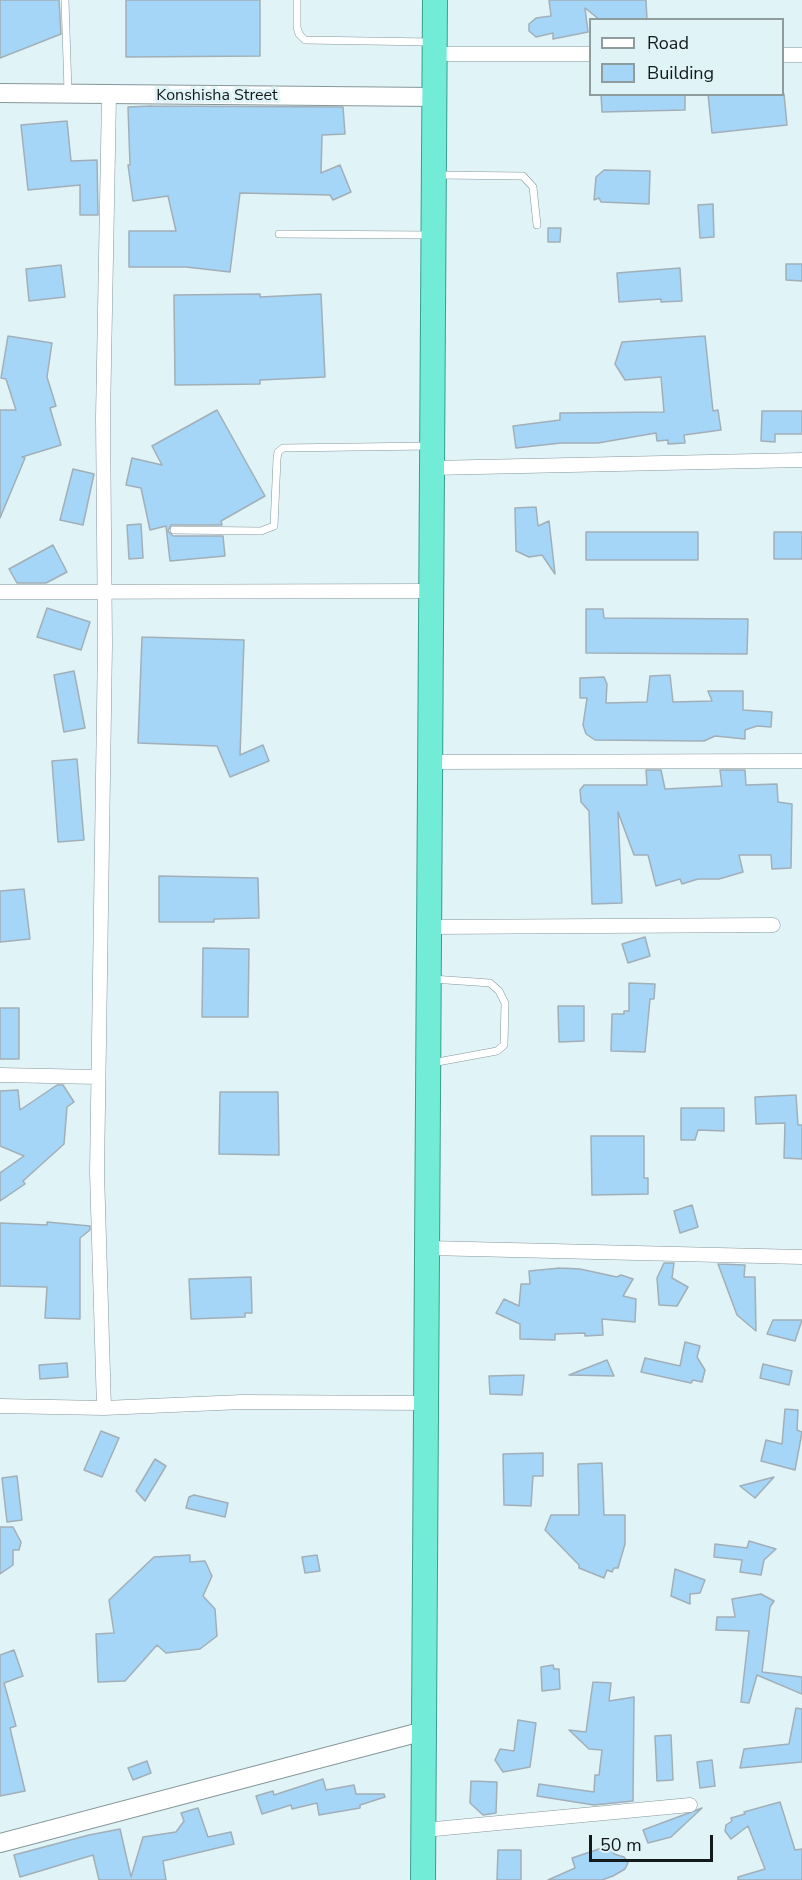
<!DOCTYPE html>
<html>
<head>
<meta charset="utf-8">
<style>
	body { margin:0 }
	#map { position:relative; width:802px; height:1880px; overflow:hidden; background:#e0f3f6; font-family:"Nunito Sans",sans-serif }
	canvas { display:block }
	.legend { position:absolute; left:589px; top:18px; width:195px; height:78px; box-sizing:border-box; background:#e0f3f6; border:2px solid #8e9c9e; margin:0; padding:8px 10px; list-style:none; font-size:18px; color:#131a1b }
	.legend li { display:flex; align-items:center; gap:12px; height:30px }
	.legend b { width:30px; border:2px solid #8e9c9e }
	.scale { position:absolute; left:589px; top:1835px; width:124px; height:27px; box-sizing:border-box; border:3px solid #131a1b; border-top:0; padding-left:8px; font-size:18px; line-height:21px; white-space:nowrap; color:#131a1b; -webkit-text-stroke:4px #e0f3f6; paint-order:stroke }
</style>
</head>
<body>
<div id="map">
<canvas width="802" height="1880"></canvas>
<ul class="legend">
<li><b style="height:8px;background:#fff"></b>Road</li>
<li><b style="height:16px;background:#a5d5f7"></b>Building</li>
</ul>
<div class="scale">50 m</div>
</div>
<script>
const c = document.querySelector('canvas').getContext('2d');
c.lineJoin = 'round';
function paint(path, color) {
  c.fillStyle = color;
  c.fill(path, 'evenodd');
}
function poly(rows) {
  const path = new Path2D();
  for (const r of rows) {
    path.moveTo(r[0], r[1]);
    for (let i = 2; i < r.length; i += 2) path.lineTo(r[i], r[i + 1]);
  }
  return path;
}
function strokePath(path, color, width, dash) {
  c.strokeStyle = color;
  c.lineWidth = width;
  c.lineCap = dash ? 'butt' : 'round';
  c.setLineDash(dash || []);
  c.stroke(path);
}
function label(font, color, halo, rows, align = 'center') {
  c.font = font + ' "Nunito Sans",sans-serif';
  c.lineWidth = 6;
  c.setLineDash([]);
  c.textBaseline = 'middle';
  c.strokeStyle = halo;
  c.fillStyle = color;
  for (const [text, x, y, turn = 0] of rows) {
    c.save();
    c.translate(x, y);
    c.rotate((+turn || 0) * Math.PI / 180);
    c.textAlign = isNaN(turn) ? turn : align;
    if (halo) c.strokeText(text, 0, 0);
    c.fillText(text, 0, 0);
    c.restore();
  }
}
const building = poly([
	[0,0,59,0,61,34,0,58,0,0],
	[126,0,260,0,260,56,126,57,126,0],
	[549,0,646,0,647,20,600,20,585,8,588,32,553,39,553,33,536,37,529,31,529,24,536,18,551,16,549,0],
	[601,94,685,94,685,110,602,112,601,94],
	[708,94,784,94,787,125,712,133,708,94],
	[152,106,343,107,345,134,322,135,321,173,340,165,351,192,333,200,330,195,240,193,230,272,186,267,129,267,129,231,176,231,168,196,133,201,128,165,130,165,128,107,152,106],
	[67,121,71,161,97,160,98,215,80,215,80,185,28,190,21,125,67,121],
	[604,170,650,171,649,204,601,202,599,198,594,200,596,177,604,170],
	[713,204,714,237,700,238,698,205,713,204],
	[548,228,561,228,560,242,548,242,548,228],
	[786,264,802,264,802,281,786,280,786,264],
	[61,265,65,297,29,301,26,269,61,265],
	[680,268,682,301,661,302,661,299,619,302,617,273,680,268],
	[260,294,260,297,321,294,325,377,260,380,260,384,175,385,174,295,260,294],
	[8,336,52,343,47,377,56,406,50,408,61,445,22,457,25,458,0,518,0,410,16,410,6,379,1,378,8,336],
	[705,336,713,411,718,410,721,430,684,435,685,443,668,444,668,440,657,441,656,433,598,443,561,443,516,448,513,426,560,420,560,413,664,412,661,377,625,380,615,364,622,342,705,336],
	[217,410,265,496,221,521,222,525,171,525,168,531,173,536,223,536,225,556,170,561,166,526,150,530,141,488,126,485,132,458,162,465,152,446,217,410],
	[762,411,802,411,802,434,775,434,775,442,761,441,762,411],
	[73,469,94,474,83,525,60,520,73,469],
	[536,507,538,526,549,521,555,574,542,555,529,557,516,551,515,508,536,507],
	[141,524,143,558,129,559,127,525,141,524],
	[586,532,698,532,698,560,586,560,586,532],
	[774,532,802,532,802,559,774,559,774,532],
	[53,545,67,572,46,583,17,583,9,569,53,545],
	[47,608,90,622,81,650,37,637,47,608],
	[586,609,603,609,604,618,748,619,747,654,586,653,586,609],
	[142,637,244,640,240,755,263,745,269,761,230,777,217,746,138,743,142,637],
	[74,671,85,728,64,732,54,675,74,671],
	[670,675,673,702,712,701,708,691,743,691,743,710,772,712,771,727,757,726,745,730,745,739,715,736,704,741,595,740,586,734,583,725,587,698,580,698,580,678,604,677,607,684,606,703,647,702,650,676,670,675],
	[77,759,84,840,58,842,52,761,77,759],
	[646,770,661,770,665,789,722,786,720,770,745,770,746,785,777,784,778,802,792,804,791,868,772,869,771,855,739,855,743,872,719,879,698,879,682,884,680,879,656,886,648,855,634,855,618,812,622,903,592,904,589,811,581,802,580,790,584,785,647,785,646,770],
	[159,876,258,878,259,918,214,919,214,922,159,922,159,876],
	[24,889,30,939,0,942,0,891,24,889],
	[645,937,650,956,628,963,622,944,645,937],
	[203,948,249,949,248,1017,202,1017,203,948],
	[629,983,655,984,654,999,650,999,645,1052,611,1051,612,1014,624,1014,624,1011,629,1011,629,983],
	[558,1006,584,1006,584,1041,559,1042,558,1006],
	[0,1008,19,1008,19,1059,0,1059,0,1008],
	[57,1085,63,1085,74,1102,67,1107,64,1144,23,1181,25,1184,0,1201,0,1173,24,1156,0,1146,0,1091,18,1090,20,1110,57,1085],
	[220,1092,278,1092,279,1155,219,1154,220,1092],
	[796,1095,798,1125,802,1125,802,1159,784,1158,785,1123,756,1124,755,1097,796,1095],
	[681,1108,724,1108,724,1131,698,1130,695,1140,681,1140,681,1108],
	[591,1136,644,1136,644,1178,648,1178,648,1194,592,1195,591,1136],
	[692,1205,698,1227,680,1233,674,1211,692,1205],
	[47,1222,90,1226,90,1230,80,1238,80,1319,45,1318,47,1287,0,1286,0,1223,47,1225,47,1222],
	[664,1263,674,1263,672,1278,688,1287,677,1306,659,1305,657,1278,664,1263],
	[718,1264,745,1265,744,1277,755,1277,756,1331,737,1315,718,1264],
	[560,1268,580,1269,617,1277,621,1275,633,1279,623,1296,636,1299,635,1322,602,1319,603,1335,585,1336,585,1333,555,1334,555,1340,520,1339,520,1324,496,1313,504,1299,519,1306,521,1284,530,1284,529,1271,560,1268],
	[251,1277,252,1313,245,1313,245,1317,191,1319,189,1279,251,1277],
	[773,1320,802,1320,795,1341,767,1334,773,1320],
	[685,1342,700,1346,697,1357,705,1370,702,1382,693,1380,691,1383,641,1372,645,1358,680,1366,685,1342],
	[607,1360,614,1376,569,1375,607,1360],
	[67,1363,68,1377,40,1379,39,1365,67,1363],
	[763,1364,792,1371,789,1385,760,1378,763,1364],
	[524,1375,522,1395,490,1394,489,1376,524,1375],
	[785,1409,798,1410,797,1430,802,1432,795,1470,761,1461,766,1440,782,1444,785,1409],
	[101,1431,119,1438,102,1477,84,1470,101,1431],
	[543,1453,543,1476,533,1476,531,1506,504,1505,503,1454,543,1453],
	[155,1459,166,1466,145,1501,136,1491,155,1459],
	[602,1463,604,1515,625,1515,625,1544,618,1568,614,1568,612,1572,607,1570,604,1578,579,1568,579,1565,545,1530,551,1515,579,1515,578,1464,602,1463],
	[17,1476,22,1520,7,1522,2,1478,17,1476],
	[774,1477,755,1498,740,1486,774,1477],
	[194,1495,228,1503,225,1517,186,1508,189,1497,194,1495],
	[0,1527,13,1527,21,1542,19,1550,13,1550,13,1565,0,1574,0,1527],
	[749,1541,776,1549,764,1560,761,1575,740,1572,742,1560,714,1557,715,1544,747,1548,749,1541],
	[190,1555,190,1562,205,1561,212,1576,203,1596,215,1609,217,1636,200,1649,166,1653,157,1645,125,1681,98,1682,96,1634,114,1633,109,1600,154,1557,190,1555],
	[317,1555,320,1571,305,1573,302,1557,317,1555],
	[675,1569,705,1580,700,1593,690,1594,690,1604,671,1596,675,1569],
	[761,1594,774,1601,770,1607,762,1672,802,1677,802,1694,757,1675,749,1703,741,1702,749,1631,716,1630,717,1617,735,1617,732,1599,761,1594],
	[14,1650,23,1676,4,1683,16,1726,10,1728,25,1791,0,1796,0,1655,14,1650],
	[553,1665,554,1669,559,1669,560,1689,542,1691,541,1667,553,1665],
	[593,1682,611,1683,609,1701,634,1697,633,1801,594,1805,537,1796,539,1784,594,1792,595,1775,599,1775,602,1750,589,1749,569,1730,586,1732,593,1682],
	[796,1708,802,1709,802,1762,740,1768,744,1749,789,1744,796,1708],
	[518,1720,536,1723,530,1767,503,1772,495,1760,500,1749,514,1751,518,1720],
	[671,1735,673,1780,657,1781,655,1736,671,1735],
	[712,1760,715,1786,700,1788,697,1762,712,1760],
	[147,1761,151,1773,133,1780,128,1768,147,1761],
	[323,1779,326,1790,354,1785,356,1794,384,1794,385,1797,360,1805,360,1808,319,1815,317,1803,292,1809,291,1805,262,1814,256,1796,273,1791,274,1795,323,1779],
	[471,1781,497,1782,496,1813,483,1815,470,1803,471,1781],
	[780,1802,795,1850,802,1849,802,1880,738,1880,738,1877,765,1869,748,1826,731,1839,725,1831,726,1825,732,1821,731,1818,745,1814,744,1812,780,1802],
	[198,1808,208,1837,231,1832,234,1844,163,1861,166,1880,99,1880,93,1855,20,1877,14,1855,89,1835,120,1829,131,1877,143,1837,176,1832,184,1821,181,1813,198,1808],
	[702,1808,671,1837,648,1843,643,1830,702,1808],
	[611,1845,614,1854,624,1857,628,1863,625,1869,613,1876,602,1880,548,1880,575,1868,572,1858,611,1845],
	[498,1850,521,1850,521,1880,497,1880,498,1850]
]);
const service = poly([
	[65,0,68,91],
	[297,0,297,27,299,34,305,40,431,42],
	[439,175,523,176,533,187,537,225],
	[279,234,430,235],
	[174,530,261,531,274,526,277,459,278,452,283,448,429,446],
	[432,1063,497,1051,504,1045,505,1003,499,991,490,983,432,979]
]);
const minor = poly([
	[434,54,590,54],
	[782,55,802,55],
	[431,468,802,460],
	[0,592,431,591],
	[430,762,802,761],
	[430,927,773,925],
	[0,1075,98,1077],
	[428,1248,802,1257],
	[0,1406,104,1408,242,1402,426,1403],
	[104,1408,97,1172,105,644,103,417,109,96],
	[424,1830,690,1805]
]);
const tertiary = poly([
	[0,93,434,97],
	[0,1843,424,1731]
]);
const trunk = poly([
	[423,1880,435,0]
]);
const streetNames = [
	["Konshisha Street",217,96]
];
paint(building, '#a5d5f7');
strokePath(building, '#a2afb8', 1.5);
strokePath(service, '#86979a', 8);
strokePath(minor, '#86979a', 15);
strokePath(tertiary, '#86979a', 20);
strokePath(trunk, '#399f8e', 26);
strokePath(service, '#fff', 7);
strokePath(minor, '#fff', 14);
strokePath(tertiary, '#fff', 18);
strokePath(trunk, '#72ecd6', 24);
label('16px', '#131a1b', '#e0f3f6', streetNames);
</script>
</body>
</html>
